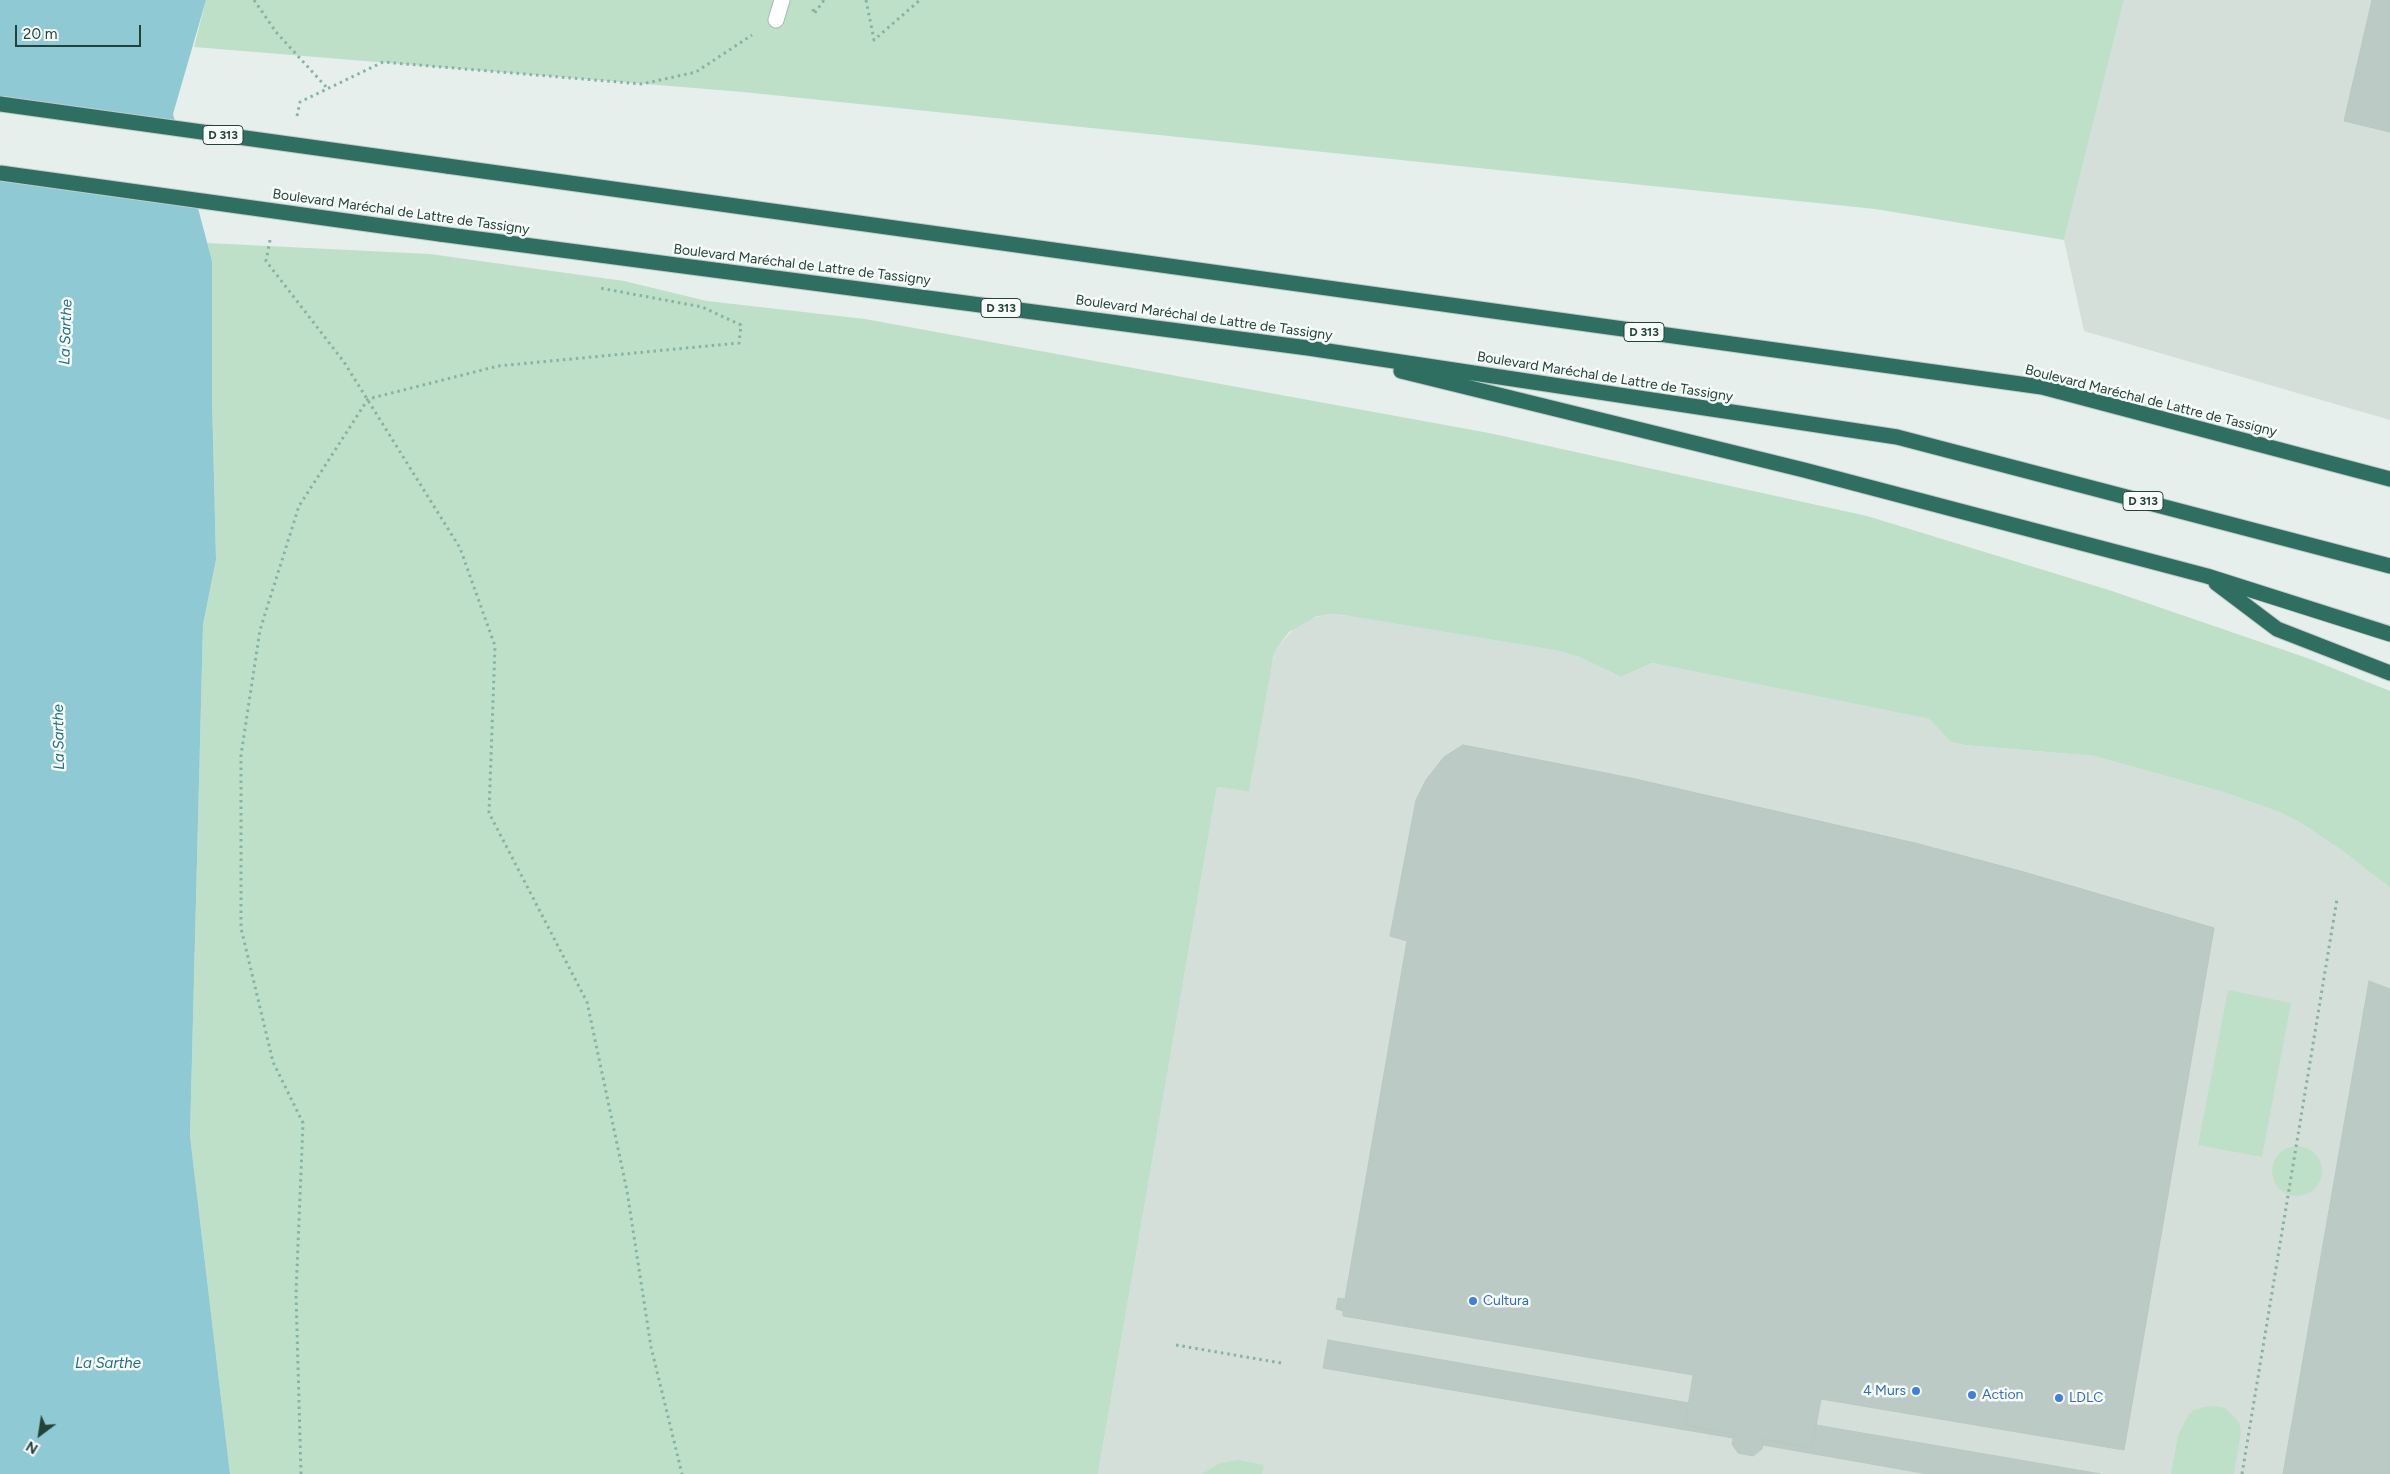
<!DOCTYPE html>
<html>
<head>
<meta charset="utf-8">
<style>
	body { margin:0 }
	#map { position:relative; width:2390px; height:1474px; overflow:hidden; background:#e6efeb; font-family:Figtree,sans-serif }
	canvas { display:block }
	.north { position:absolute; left:15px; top:1409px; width:50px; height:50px; -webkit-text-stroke:4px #f7fbf9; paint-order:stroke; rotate:211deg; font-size:14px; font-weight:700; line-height:20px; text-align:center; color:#24423a }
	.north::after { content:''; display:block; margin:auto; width:18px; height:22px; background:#24423a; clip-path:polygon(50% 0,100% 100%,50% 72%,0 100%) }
	.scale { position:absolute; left:15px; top:25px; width:126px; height:22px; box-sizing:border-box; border:2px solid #24423a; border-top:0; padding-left:6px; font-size:15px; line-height:18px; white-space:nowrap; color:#24423a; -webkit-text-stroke:4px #f7fbf9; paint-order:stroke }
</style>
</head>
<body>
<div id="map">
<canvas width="2390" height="1474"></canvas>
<div class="north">N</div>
<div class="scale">20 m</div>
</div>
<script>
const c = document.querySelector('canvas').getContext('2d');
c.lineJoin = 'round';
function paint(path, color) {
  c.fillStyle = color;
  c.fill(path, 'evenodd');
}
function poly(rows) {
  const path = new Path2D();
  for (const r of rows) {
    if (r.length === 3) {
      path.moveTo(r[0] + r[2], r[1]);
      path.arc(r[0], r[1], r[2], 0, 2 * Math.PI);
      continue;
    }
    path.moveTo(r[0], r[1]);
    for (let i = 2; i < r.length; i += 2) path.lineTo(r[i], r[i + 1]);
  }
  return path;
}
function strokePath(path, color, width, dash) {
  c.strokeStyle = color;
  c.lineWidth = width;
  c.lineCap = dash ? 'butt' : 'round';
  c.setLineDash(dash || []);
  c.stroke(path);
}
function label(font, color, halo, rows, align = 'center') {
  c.font = font + ' Figtree,sans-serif';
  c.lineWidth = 5;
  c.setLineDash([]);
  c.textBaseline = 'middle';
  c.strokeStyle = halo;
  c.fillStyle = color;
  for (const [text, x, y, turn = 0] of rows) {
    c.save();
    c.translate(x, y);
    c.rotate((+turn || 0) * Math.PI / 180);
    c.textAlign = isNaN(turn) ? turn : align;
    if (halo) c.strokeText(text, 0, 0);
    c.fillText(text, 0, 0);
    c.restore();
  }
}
const built = poly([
	[2124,0,2390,0,2390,420,2084,331,2064,240],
	[1330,614,1350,616,1559,651,1579,657,1621,677,1652,663,1929,719,1951,742,1964,745,2094,756,2223,792,2279,812,2301,823,2344,852,2390,888,2390,1474,1098,1474,1217,787,1249,792,1270,668,1277,648,1295,627,1309,619]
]);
const green = poly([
	[206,0,2124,0,2064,240,1875,209,743,92,194,47],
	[207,243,430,254,624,281,707,301,865,319,1489,433,1867,516,2109,590,2310,659,2390,691,2390,888,2344,852,2301,823,2279,812,2223,792,2094,756,1964,745,1951,742,1929,719,1652,663,1621,677,1579,657,1559,651,1343,615,1330,614,1315,617,1289,632,1277,648,1273,658,1249,792,1217,787,1098,1474,230,1474,190,1136,203,625,216,560,212,397,212,261],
	[2228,990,2291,1003,2262,1157,2198,1145],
	[2297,1171,25],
	[2217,1406,2225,1408,2239,1422,2241,1432,2234,1474,2171,1474,2178,1436,2188,1415,2194,1410,2204,1407],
	[1239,1460,1264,1465,1262,1474,1202,1474,1220,1463]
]);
const water = poly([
	[0,0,206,0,173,114,212,261,212,397,216,560,203,625,190,1136,230,1474,0,1474]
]);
const pier = poly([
	[0,104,179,128,198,200,0,173]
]);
const building = poly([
	[2372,0,2390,0,2390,132,2344,121,2372,0],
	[1463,745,1631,778,1915,843,2024,872,2214,928,2124,1450,1821,1399,1812,1448,1764,1439,1762,1449,1753,1456,1738,1453,1732,1444,1734,1434,1685,1425,1693,1375,1343,1316,1343,1311,1336,1309,1338,1298,1345,1299,1407,941,1390,936,1416,800,1426,780,1444,757,1463,745],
	[2369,981,2390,989,2390,1474,2283,1474,2369,981],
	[1328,1340,1689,1403,1685,1425,1734,1434,1733,1438,1323,1368,1328,1340],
	[1816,1425,2101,1474,1928,1474,1763,1445,1764,1439,1812,1448,1816,1425]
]);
const path = poly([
	[254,0,276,32,328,89],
	[866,0,874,40,920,0],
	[813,9,814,14,824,0],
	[297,116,300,102,383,62,642,84,696,72,752,35],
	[270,240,266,261,344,362,460,548,495,646,489,813,587,1002,627,1191,651,1347,682,1474],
	[1176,1345,1281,1363],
	[301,1474,296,1294,303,1123,273,1062,241,928,241,755,260,630,299,506,368,399,498,366,739,343,741,325,702,307,600,288],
	[2242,1474,2337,899]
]);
const minor = poly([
	[776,20,782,0]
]);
const highway = poly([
	[447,166,2042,387,2390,479],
	[440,234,1308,348,1897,437,2390,566],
	[1401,371,1804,470,2207,576,2390,634],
	[2216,583,2277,629,2390,673]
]);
const highwayBridge = poly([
	[0,104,447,166],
	[0,173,440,234]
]);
const markers = [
	[1473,1301,5,"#3f7fe0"],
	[1916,1391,5,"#3f7fe0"],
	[1972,1395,5,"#3f7fe0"],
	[2059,1398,5,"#3f7fe0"]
];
const shields = [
	[223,135,40],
	[1001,308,40],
	[1644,332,40],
	[2143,501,40]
];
const shieldNames = [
	["D 313",223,135],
	["D 313",1001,308],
	["D 313",1644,332],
	["D 313",2143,501]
];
const streetNames = [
	["Boulevard Maréchal de Lattre de Tassigny",401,212,8],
	["Boulevard Maréchal de Lattre de Tassigny",802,265,7],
	["Boulevard Maréchal de Lattre de Tassigny",1204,318,8],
	["Boulevard Maréchal de Lattre de Tassigny",1605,377,9],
	["Boulevard Maréchal de Lattre de Tassigny",2151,401,14]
];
const shopNames = [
	["Cultura",1483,1301],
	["4 Murs",1906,1391,"right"],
	["Action",1982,1395],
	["LDLC",2069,1398]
];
const waterNames = [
	["La Sarthe",66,332,-88],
	["La Sarthe",59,737,-91],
	["La Sarthe",108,1364]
];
paint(built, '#d4dfda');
paint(green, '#bfe0c8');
paint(water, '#8ec9d4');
paint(pier, '#e6efeb');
paint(building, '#bbcac4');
strokePath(building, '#b8c9c2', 1);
strokePath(minor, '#a8b8b2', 17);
strokePath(highway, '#c2cac8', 17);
strokePath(path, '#86b3a5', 3, [2.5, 4]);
strokePath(minor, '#fff', 15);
strokePath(highway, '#2f6f62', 15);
strokePath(highwayBridge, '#c2cac8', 17, []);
strokePath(highwayBridge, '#2f6f62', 15);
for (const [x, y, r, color] of markers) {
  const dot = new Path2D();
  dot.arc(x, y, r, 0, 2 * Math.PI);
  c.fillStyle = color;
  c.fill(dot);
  strokePath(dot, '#f7fbf9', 2);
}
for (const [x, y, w] of shields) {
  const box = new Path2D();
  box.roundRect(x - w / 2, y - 9.5, w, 19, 4);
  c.fillStyle = '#f7fbf9';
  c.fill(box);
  strokePath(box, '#24423a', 1);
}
label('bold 12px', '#24423a', null, shieldNames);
label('14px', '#24423a', '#f7fbf9', streetNames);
label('14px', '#366cbe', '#f7fbf9', shopNames, 'left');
label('italic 15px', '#1c6f80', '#f7fbf9', waterNames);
</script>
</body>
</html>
